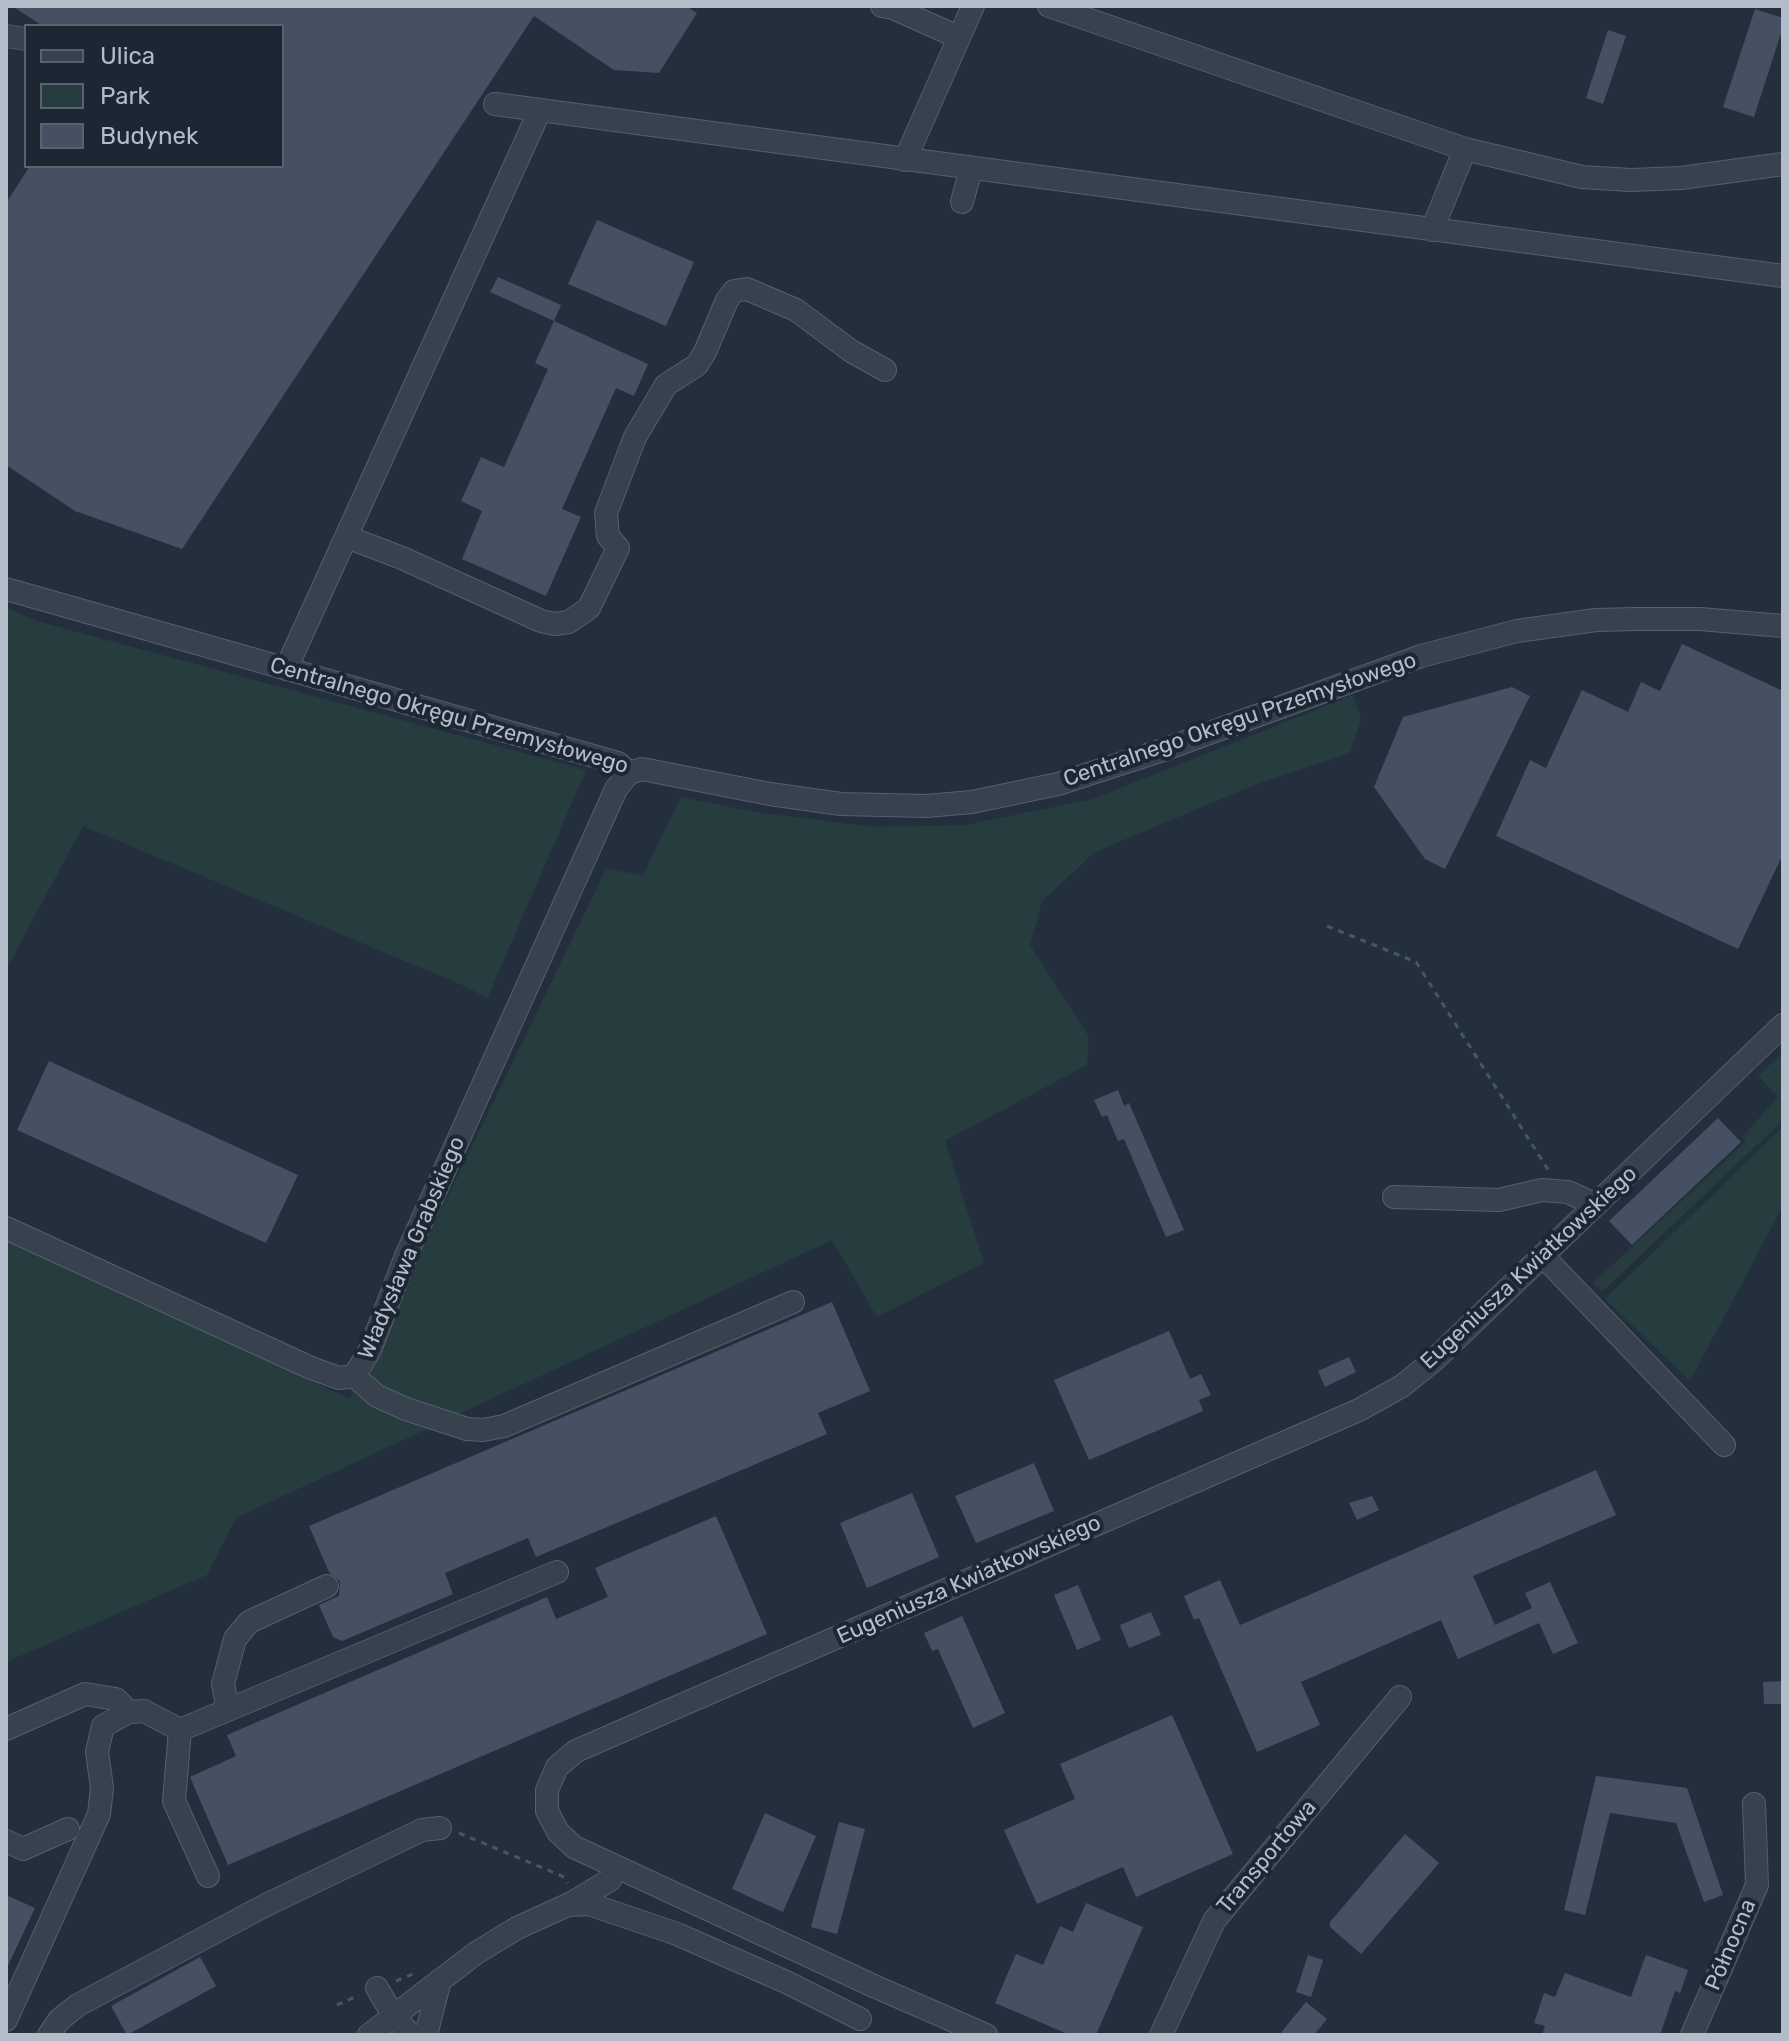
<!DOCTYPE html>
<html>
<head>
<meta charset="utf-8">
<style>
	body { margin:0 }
	#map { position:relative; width:1789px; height:2041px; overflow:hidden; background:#242f3e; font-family:Rubik,sans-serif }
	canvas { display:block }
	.frame { position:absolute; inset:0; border:8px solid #b4bcc9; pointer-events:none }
	.legend { position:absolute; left:24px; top:24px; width:260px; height:144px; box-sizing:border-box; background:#1d2633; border:2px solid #59626f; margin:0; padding:10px 14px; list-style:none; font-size:24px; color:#b4bcc9 }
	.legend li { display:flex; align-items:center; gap:16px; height:40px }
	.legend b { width:40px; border:2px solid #59626f }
</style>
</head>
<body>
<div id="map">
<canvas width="1789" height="2041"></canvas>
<div class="frame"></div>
<ul class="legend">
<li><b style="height:10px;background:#38414e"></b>Ulica</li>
<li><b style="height:22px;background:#263c3f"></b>Park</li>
<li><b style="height:22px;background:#455162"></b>Budynek</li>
</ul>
</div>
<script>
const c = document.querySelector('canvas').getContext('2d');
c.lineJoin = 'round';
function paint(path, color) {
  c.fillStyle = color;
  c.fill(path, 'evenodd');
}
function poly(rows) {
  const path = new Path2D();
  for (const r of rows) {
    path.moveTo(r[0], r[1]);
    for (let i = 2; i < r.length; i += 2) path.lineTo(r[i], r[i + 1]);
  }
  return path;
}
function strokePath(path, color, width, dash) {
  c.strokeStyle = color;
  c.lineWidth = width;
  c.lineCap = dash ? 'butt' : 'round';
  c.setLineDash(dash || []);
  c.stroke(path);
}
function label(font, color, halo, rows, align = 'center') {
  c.font = font + ' Rubik,sans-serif';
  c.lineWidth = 8;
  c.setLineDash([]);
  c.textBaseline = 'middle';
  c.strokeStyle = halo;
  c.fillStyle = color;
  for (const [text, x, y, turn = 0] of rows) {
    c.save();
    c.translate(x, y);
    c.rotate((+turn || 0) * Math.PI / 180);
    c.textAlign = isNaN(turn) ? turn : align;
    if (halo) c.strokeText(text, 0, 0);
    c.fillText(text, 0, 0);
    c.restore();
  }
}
const green = poly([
	[6,608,37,621,586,770,487,999,469,988,83,826,6,970],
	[1353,695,1361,719,1350,753,1257,784,1095,852,1042,901,1030,945,1089,1037,1087,1065,945,1141,984,1263,877,1317,832,1240,236,1518,207,1575,6,1662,6,1239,350,1399,606,869,643,875,681,797,755,812,873,827,965,825,1093,799],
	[1783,1052,1783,1120,1602,1292,1593,1283,1746,1141,1742,1137,1778,1097,1758,1076],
	[1783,1127,1783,1206,1690,1381,1605,1299]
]);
const building = poly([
	[12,6,686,6,697,13,659,73,614,70,534,16,182,549,75,511,6,465,6,203,30,166,282,166,282,26,43,26],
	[1755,9,1783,18,1783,27,1754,117,1723,107],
	[1608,30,1626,36,1603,104,1586,98],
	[597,220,694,262,666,326,568,284],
	[498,277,561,305,554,321,490,292],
	[554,321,648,364,634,396,616,388,562,509,581,517,546,596,462,559,482,511,461,501,481,457,504,467,548,369,535,363],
	[1682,644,1783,691,1783,854,1738,949,1496,836,1530,760,1546,768,1582,690,1628,712,1641,682,1660,691],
	[1512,687,1530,696,1445,869,1425,859,1374,787,1403,717],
	[49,1061,298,1175,266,1243,17,1130],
	[1118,1090,1124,1106,1129,1103,1184,1230,1166,1237,1124,1139,1118,1141,1107,1115,1102,1117,1094,1100],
	[1718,1118,1741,1142,1632,1245,1609,1221],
	[832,1302,870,1391,818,1413,827,1434,536,1557,528,1538,445,1573,453,1594,342,1641,333,1637,319,1605,339,1596,340,1581,329,1572,309,1526],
	[1169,1331,1190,1379,1201,1374,1211,1395,1199,1400,1203,1411,1089,1460,1054,1380],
	[1349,1357,1356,1372,1325,1387,1318,1371],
	[1034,1463,1054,1511,976,1543,955,1496],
	[1596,1470,1616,1515,1473,1576,1495,1625,1532,1608,1525,1593,1550,1582,1578,1643,1553,1654,1539,1623,1458,1659,1441,1620,1301,1682,1320,1725,1257,1752,1199,1618,1194,1620,1184,1596,1220,1580,1240,1625],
	[912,1493,939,1557,867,1588,840,1523],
	[1372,1496,1379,1510,1357,1520,1349,1503],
	[716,1516,767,1634,228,1865,190,1777,236,1756,227,1735,547,1597,556,1619,608,1597,595,1568],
	[1078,1585,1101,1640,1077,1650,1054,1595],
	[1151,1612,1161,1635,1129,1648,1120,1625],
	[962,1616,1005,1713,973,1728,938,1649,932,1651,924,1633],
	[1783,1681,1783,1704,1764,1704,1763,1682],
	[1172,1715,1233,1854,1136,1897,1123,1867,1037,1904,1004,1830,1075,1799,1060,1764],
	[1596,1776,1687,1788,1723,1895,1704,1902,1676,1823,1610,1813,1585,1915,1564,1910],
	[765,1813,816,1836,783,1912,732,1889],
	[839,1822,865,1829,837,1934,811,1927],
	[1405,1834,1439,1863,1361,1954,1330,1927,1330,1922],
	[6,1895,35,1908,6,1970],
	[1086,1903,1143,1927,1096,2035,1070,2035,995,2003,1016,1954,1043,1965,1060,1926,1073,1932],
	[1308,1955,1323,1960,1311,1997,1296,1992],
	[1646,1955,1688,1970,1680,1993,1675,1991,1660,2035,1542,2035,1545,2026,1534,2023,1544,1993,1555,1997,1565,1973,1631,1997],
	[200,1957,216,1986,127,2035,111,2006],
	[1306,2002,1327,2019,1314,2035,1279,2035]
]);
const path = poly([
	[1327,926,1416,962,1549,1171],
	[459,1833,562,1876,568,1883],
	[396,1981,415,1973],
	[337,2005,359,1995]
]);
const minor = poly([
	[882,6,893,8,958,37],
	[1049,6,1465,149,1582,177,1631,180,1681,178,1783,164],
	[6,36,26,39],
	[495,104,1783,276],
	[905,160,973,6],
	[962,202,971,169],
	[1432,230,1465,149],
	[347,537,402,558,541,621,555,624,569,622,589,608,618,548,608,536,606,513,635,437,666,385,697,365,705,352,727,300,734,291,747,289,796,310,851,351,885,370],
	[6,589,618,763,629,773],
	[286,669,540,110],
	[629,773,642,769,770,794,841,804,926,806,972,802,1058,784,1163,750,1421,656,1517,631,1596,620,1635,619,1700,619,1783,626],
	[1394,1197,1499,1200,1542,1190,1568,1192,1596,1205],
	[6,1228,311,1368,339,1378,354,1376,370,1350,406,1256,616,789,629,773],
	[1543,1256,1724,1445],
	[354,1376,377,1396,406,1409,467,1429,483,1430,504,1426,793,1302],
	[228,1710,223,1684,235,1639,249,1622,327,1586],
	[6,1729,85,1694,116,1699,129,1712],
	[180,1730,174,1801,208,1876],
	[6,1841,23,1849,68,1829],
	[568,1905,589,1904,677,1934,786,1982,860,2019],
	[377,1988,393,2015,411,2035],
	[6,2020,99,1814,102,1788,97,1752,103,1726,129,1712,144,1711,180,1730,557,1572],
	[49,2035,59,2020,78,2005,266,1905,422,1830,440,1828],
	[369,2035,476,1953,517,1928,572,1903,610,1880],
	[426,2035,440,1980],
	[986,2035,876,1987,574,1847,558,1832,547,1811,547,1790,557,1767,576,1751,1359,1410,1402,1386,1433,1361,1783,1025],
	[1161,2035,1214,1921,1400,1697],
	[1692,2035,1757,1885,1754,1804]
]);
const streetNames = [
	["Centralnego Okręgu Przemysłowego",449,716,16],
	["Centralnego Okręgu Przemysłowego",1240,720,-19],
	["Władysława Grabskiego",412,1248,-67],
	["Eugeniusza Kwiatkowskiego",1529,1268,-43],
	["Eugeniusza Kwiatkowskiego",969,1580,-24],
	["Transportowa",1267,1857,-50],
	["Północna",1731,1945,-67]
];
paint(green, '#263c3f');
paint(building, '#455162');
strokePath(minor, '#565f6c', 24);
strokePath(path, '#44595c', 3, [6, 6]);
strokePath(minor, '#38414e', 22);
label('22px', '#b4bcc9', '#1d2633', streetNames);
</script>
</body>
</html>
